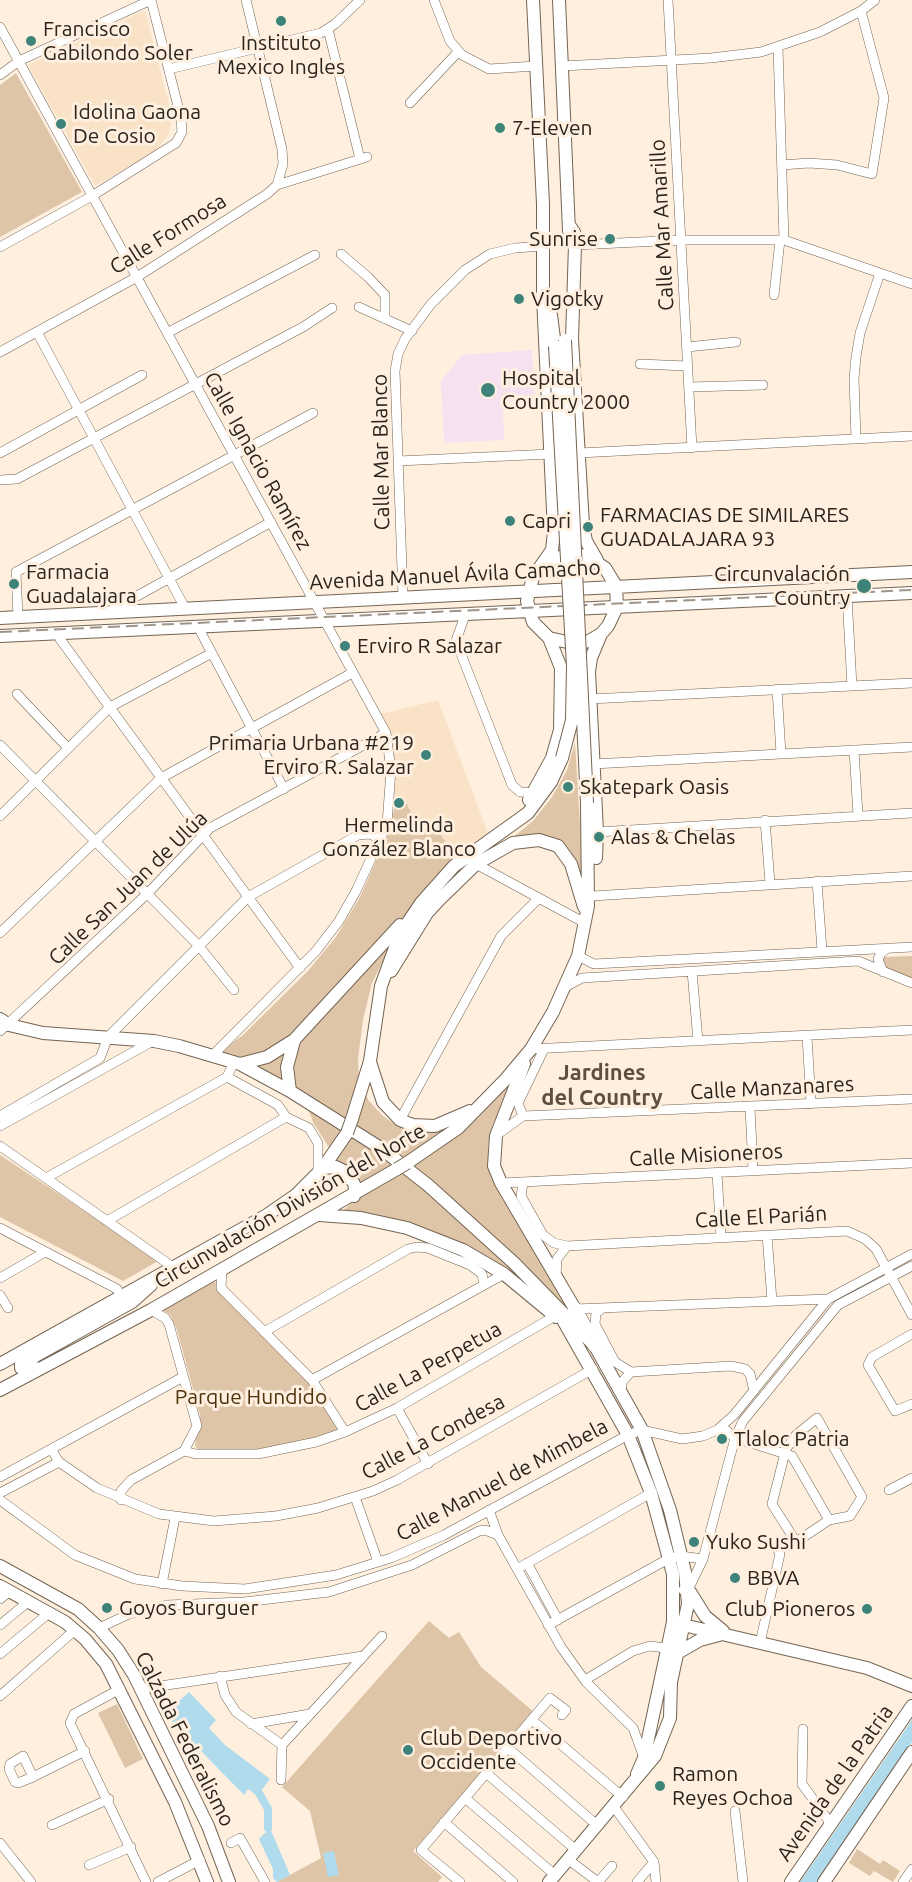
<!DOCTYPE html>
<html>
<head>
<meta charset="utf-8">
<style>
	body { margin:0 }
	canvas { display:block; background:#feefdf }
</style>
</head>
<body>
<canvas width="912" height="1882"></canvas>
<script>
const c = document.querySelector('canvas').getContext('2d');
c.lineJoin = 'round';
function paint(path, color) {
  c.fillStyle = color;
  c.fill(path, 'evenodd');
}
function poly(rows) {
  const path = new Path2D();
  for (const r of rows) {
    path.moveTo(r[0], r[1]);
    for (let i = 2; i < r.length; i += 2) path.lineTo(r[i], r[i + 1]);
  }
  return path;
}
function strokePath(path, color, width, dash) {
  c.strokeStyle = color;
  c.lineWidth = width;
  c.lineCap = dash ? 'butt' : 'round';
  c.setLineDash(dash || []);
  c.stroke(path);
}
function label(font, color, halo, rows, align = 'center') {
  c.font = font + ' Ubuntu,sans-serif';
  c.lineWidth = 6;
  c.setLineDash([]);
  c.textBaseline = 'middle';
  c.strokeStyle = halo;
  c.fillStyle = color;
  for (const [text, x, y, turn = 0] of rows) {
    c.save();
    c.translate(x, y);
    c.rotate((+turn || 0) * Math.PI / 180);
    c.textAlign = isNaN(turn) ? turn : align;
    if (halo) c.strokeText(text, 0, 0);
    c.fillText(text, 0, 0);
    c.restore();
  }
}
const built = poly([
	[145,10,172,116,169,134,156,151,95,186,28,65],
	[438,700,489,836,472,843,473,845,457,857,435,827,412,814,406,803,394,809,396,771,392,740,380,714]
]);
const medical = poly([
	[532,350,535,400,503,402,504,440,444,443,441,381,462,355]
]);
const green = poly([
	[16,73,82,192,0,237,0,85],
	[575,743,582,856,580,879,560,843,550,836,536,835,506,843,533,821,552,797,567,770],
	[406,803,412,814,414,813,435,827,458,859,398,931,372,983,363,1020,358,1059,359,1082,369,1101,384,1117,396,1125,423,1133,461,1127,478,1118,514,1080,493,1124,488,1147,489,1168,502,1199,568,1303,565,1310,472,1252,340,1213,355,1200,339,1163,314,1124,301,1093,217,1054,243,1035,307,972,336,937,360,897,391,827,394,809],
	[912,956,912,980,884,970,880,964,883,957],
	[0,1155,107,1226,158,1261,123,1281,0,1217],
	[214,1280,219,1291,312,1384,340,1429,310,1440,274,1447,247,1451,197,1449,195,1445,200,1415,177,1330,171,1316,163,1310],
	[429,1621,449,1638,459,1632,481,1667,534,1712,413,1851,442,1877,438,1882,277,1882,321,1858,310,1811,282,1787],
	[117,1704,143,1759,125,1768,98,1713],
	[857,1849,880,1864,883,1860,900,1871,893,1882,874,1871,870,1876,849,1863]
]);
const water = poly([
	[189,1692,216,1720,209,1728,225,1745,270,1779,257,1796,248,1789,244,1795,165,1714],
	[912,1720,912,1742,817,1882,800,1882],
	[270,1828,290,1875,277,1882,273,1878,273,1869,259,1839],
	[334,1851,339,1875,328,1877,323,1853]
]);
const canal = poly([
	[259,1793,268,1809,268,1828]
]);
const minor = poly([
	[246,0,282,149,283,164,277,185],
	[434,0,450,41,462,55,489,69,536,66],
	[668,0,692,448],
	[0,27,386,733,391,770,387,824,356,891,339,921,316,951,213,1055],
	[328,29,360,159],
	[778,47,784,240],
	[562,66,711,58,761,52,820,32,861,11,875,0],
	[169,69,321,33,335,24,360,0],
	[0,75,19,61,151,0],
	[410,103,458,52],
	[782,165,809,163,837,165,872,174,884,98,861,11],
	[575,245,682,240,784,240,912,284],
	[0,247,92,196,176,143,182,132,181,118,151,0],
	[341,254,368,277,385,295,385,319],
	[774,295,780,240],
	[359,307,412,331],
	[37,332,185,608],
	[167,333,315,255],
	[687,347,736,342],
	[0,352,137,277,267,194,277,185,367,157],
	[640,364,687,366],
	[689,387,763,385],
	[856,439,854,378,856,357,860,333,880,273],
	[0,453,142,375],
	[579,453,912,436],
	[398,461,551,454],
	[0,480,17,479,303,327,332,308],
	[847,596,852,686],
	[403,597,395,371,398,354,405,339,431,304,465,270,490,254,515,248,543,246],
	[110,611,271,522],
	[465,615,456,641,512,785,520,792,535,793],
	[18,616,16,572,313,413],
	[198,627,284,789],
	[58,633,60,639,300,968],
	[777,689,781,754],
	[17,694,67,747],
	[590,699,912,683],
	[0,745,199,946,234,990],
	[854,750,858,815],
	[593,764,912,747],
	[0,816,110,707,210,654],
	[765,820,770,883],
	[597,832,912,813],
	[476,864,585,923],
	[817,881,822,951],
	[593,896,912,876],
	[0,933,161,778,352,673],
	[578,956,594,964,912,947],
	[692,971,698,1041],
	[883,972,878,959,881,953,888,948],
	[565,987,582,978,858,961,912,983],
	[0,1031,148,893,210,828,386,733],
	[807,1036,811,1104],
	[531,1049,912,1030],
	[227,1077,278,1105,286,1117,309,1128,318,1143,318,1174],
	[750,1107,753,1170],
	[0,1116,100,1058,108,1037,248,897,358,835,370,834,380,839],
	[523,1116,518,1103,544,1049],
	[400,1120,501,936,539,898],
	[0,1126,153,1041],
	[498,1134,523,1116,912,1099],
	[0,1146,173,1267],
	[717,1173,721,1237],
	[46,1178,227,1077,234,1062],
	[501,1183,912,1163],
	[523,1183,521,1196,543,1235,554,1243,567,1246,847,1231,865,1239,876,1249,912,1315],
	[107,1221,286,1117],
	[0,1228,117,1289,121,1296],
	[767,1235,772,1301],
	[222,1269,221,1288,312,1380,345,1432],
	[556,1276,557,1259,567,1246],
	[0,1278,45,1252],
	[0,1295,8,1308],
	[603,1308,596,1313,595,1324,615,1362,631,1372],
	[575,1309,828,1299],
	[151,1310,165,1318,169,1324,197,1426,184,1451],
	[264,1332,408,1249,416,1247,428,1248,470,1265,482,1274,484,1284],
	[912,1334,872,1357,868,1365,895,1411,912,1404],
	[312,1380,504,1274],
	[621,1392,622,1382,631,1372,731,1366,745,1369,750,1374,754,1391],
	[397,1408,428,1464],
	[817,1418,862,1497,850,1516,829,1520,796,1542,772,1504,786,1449,796,1435,817,1418],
	[716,1431,726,1430,735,1438,792,1456,829,1520],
	[51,1449,59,1462,97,1488,159,1514,214,1521,276,1516,318,1508,373,1491,397,1480,593,1369],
	[0,1477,183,1377],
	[889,1490,912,1478],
	[0,1493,59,1462],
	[355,1497,378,1562],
	[0,1500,75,1555,135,1579,182,1586,245,1589,336,1575,391,1558,444,1535,628,1435,642,1430,682,1439,703,1436,717,1430,734,1415,828,1299,912,1254],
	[121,1500,121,1491,131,1480,184,1451,196,1454,258,1454,316,1442,345,1432,397,1408,555,1316],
	[489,1510,498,1535,561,1647,586,1682,633,1728,643,1755],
	[527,1563,558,1620],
	[517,1569,651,1493],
	[162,1584,175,1518],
	[683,1590,688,1590,703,1559,735,1438,743,1421,838,1305,912,1266],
	[0,1599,10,1591],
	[0,1625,29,1601],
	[548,1625,670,1558,681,1556,703,1559],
	[99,1628,129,1614,167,1605,244,1602,329,1592,412,1565,479,1531,485,1530,498,1535],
	[760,1643,780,1554,775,1544,765,1541],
	[0,1654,50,1612],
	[220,1676,225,1695,236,1712,282,1745],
	[585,1680,633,1651,650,1646,672,1649],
	[120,1689,74,1714,70,1723,146,1882],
	[140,1689,363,1656],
	[0,1696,75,1630],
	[532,1720,623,1797],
	[251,1724,310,1714],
	[803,1729,802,1784,831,1824],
	[282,1745,382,1636],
	[508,1748,598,1826],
	[486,1773,576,1850],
	[33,1777,23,1756,10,1764,9,1769,15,1782,18,1783,33,1777,85,1751],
	[281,1780,282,1745],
	[465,1798,555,1875],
	[614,1807,654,1862,656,1882],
	[735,1811,743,1882],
	[444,1822,513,1882],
	[52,1825,109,1799],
	[0,1843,31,1882],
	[231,1843,240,1838,265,1882],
	[569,1860,598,1882],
	[89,1865,131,1847],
	[158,1882,200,1860],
	[460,1882,421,1850,550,1698,566,1710,562,1715],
	[598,1882,612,1866],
	[637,1882,654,1862],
	[903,1882,912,1869]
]);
const major = poly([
	[533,0,543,204,543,297,554,532,552,550,533,577,527,601,533,622,549,638,576,644,589,641,601,634,608,626,617,607,616,586,605,568,586,556,574,554,551,559,541,566],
	[559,0,569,231],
	[569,225,574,232,575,245,572,339,583,525,586,541,597,560],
	[551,315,555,346],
	[0,618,912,572],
	[0,636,912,593],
	[529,800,552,758,560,730,561,668,549,638],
	[596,858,597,832,589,672,591,658,601,634],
	[391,971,427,913,439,900,476,864,513,843,539,840,558,846,571,864,584,907],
	[0,1019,9,1025,43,1033,154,1041,179,1046,240,1064,290,1091,382,1149,429,1186,514,1263,595,1346,642,1430,670,1510,685,1572,688,1604,671,1682,670,1718,655,1756,549,1882],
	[370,1062,383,1102,400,1120,413,1125,435,1126,470,1111],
	[240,1064,267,1057,294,1040,400,925],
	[524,1064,496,1136,494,1166,501,1183,575,1309],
	[290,1091,287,1067,294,1041],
	[352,1119,370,1061,381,986,400,934,421,903,454,866,528,813,551,782,562,758],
	[407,1163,458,1128,505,1080,531,1049,553,1012,578,956,588,906,587,803],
	[323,1168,336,1167,348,1173,355,1186,354,1196],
	[319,1215,361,1218,407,1228,463,1250,504,1274,556,1317],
	[563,1320,628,1435,651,1493,673,1574,673,1622,644,1758,637,1774],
	[0,1364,267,1215,296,1195,323,1168,347,1133],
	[36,1368,27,1372,21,1368,21,1364,132,1302,151,1285],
	[0,1390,151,1310,397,1169],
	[0,1566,78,1609,99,1628,118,1650,134,1675,208,1826,229,1882],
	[0,1586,65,1622,85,1639,106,1664,175,1802,207,1882],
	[690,1592,705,1616,723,1631],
	[679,1624,867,1668,912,1686],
	[679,1652,700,1640,719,1635],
	[791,1882,912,1706],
	[824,1882,912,1752]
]);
const highway = poly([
	[575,1309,595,1346]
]);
const rail = poly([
	[0,632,912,590]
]);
const majorBridge = poly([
	[565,340,587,803],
	[555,346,573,666,572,720,562,758],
	[347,1133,352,1119],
	[397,1169,407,1163]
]);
const markers = [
	[281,21,6,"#3d837a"],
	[31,41,6,"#3d837a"],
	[61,124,6,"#3d837a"],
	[500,128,6,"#3d837a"],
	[610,239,6,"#3d837a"],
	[519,299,6,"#3d837a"],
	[488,390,8,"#3d837a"],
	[510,521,6,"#3d837a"],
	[588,527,6,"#3d837a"],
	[14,584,6,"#3d837a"],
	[864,586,8,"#3d837a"],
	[345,646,6,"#3d837a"],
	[426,755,6,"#3d837a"],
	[568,787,6,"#3d837a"],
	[399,803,6,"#3d837a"],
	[599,837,6,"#3d837a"],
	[722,1439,6,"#3d837a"],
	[694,1542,6,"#3d837a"],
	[735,1578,6,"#3d837a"],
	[107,1608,6,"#3d837a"],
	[867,1609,6,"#3d837a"],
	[408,1750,6,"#3d837a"],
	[660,1786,6,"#3d837a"]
];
const poiNames = [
	["Francisco",43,29],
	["Gabilondo Soler",43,53],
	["Instituto",281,43,"center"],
	["Mexico Ingles",281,67,"center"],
	["Idolina Gaona",73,112],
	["De Cosio",73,136],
	["7-Eleven",512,128],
	["Sunrise",598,239,"right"],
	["Vigotky",531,299],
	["Hospital",502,378],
	["Country 2000",502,402],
	["FARMACIAS DE SIMILARES",600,515],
	["GUADALAJARA 93",600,539],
	["Capri",522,521],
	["Farmacia",26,572],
	["Guadalajara",26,596],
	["Circunvalación",850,574,"right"],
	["Country",850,598,"right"],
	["Erviro R Salazar",357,646],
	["Primaria Urbana #219",414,743,"right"],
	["Erviro R. Salazar",414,767,"right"],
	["Skatepark Oasis",580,787],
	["Hermelinda",399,825,"center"],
	["González Blanco",399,849,"center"],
	["Alas & Chelas",611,837],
	["Tlaloc Patria",734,1439],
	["Yuko Sushi",706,1542],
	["BBVA",747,1578],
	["Goyos Burguer",119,1608],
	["Club Pioneros",855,1609,"right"],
	["Club Deportivo",420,1738],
	["Occidente",420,1762],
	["Ramon",672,1774],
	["Reyes Ochoa",672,1798]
];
const streetNames = [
	["Calle Mar Amarillo",662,225,-93],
	["Calle Formosa",168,234,-32],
	["Calle Mar Blanco",381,452,-91],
	["Calle Ignacio Ramírez",258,461,61],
	["Avenida Manuel Ávila Camacho",455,575,-3],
	["Calle San Juan de Ulúa",128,888,-44],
	["Calle Manzanares",772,1088,-3],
	["Calle Misioneros",706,1155,-3],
	["Circunvalación División del Norte",290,1206,-30],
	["Calle El Parián",761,1217,-3],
	["Calle La Perpetua",428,1367,-29],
	["Calle La Condesa",433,1437,-28],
	["Calle Manuel de Mimbela",502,1480,-28],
	["Calzada Federalismo",185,1739,63],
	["Avenida de la Patria",835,1783,-55]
];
const parkNames = [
	["Parque Hundido",251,1397]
];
const neighbourhoodNames = [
	["Jardines",602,1073],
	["del Country",602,1098]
];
paint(built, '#fae2c7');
paint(medical, '#f5e1f0');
paint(green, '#dfc5a8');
paint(water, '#afdbec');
strokePath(canal, '#afdbec', 8);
strokePath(minor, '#746452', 10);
strokePath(major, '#746452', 14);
strokePath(highway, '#746452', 15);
strokePath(minor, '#fff', 9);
strokePath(major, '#fff', 12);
strokePath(highway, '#fff', 14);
strokePath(rail, '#9f9487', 2, [12, 6]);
strokePath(majorBridge, '#746452', 14, []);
strokePath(majorBridge, '#fff', 12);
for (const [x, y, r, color] of markers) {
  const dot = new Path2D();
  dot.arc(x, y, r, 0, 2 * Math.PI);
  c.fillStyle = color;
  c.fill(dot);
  strokePath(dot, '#feefdf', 2);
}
label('21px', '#2a241c', '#feefdf', poiNames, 'left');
label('21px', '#2a241c', '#feefdf', streetNames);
label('21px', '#4e320c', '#feefdf', parkNames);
label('bold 22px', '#5e4f3e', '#feefdf', neighbourhoodNames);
</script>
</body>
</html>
